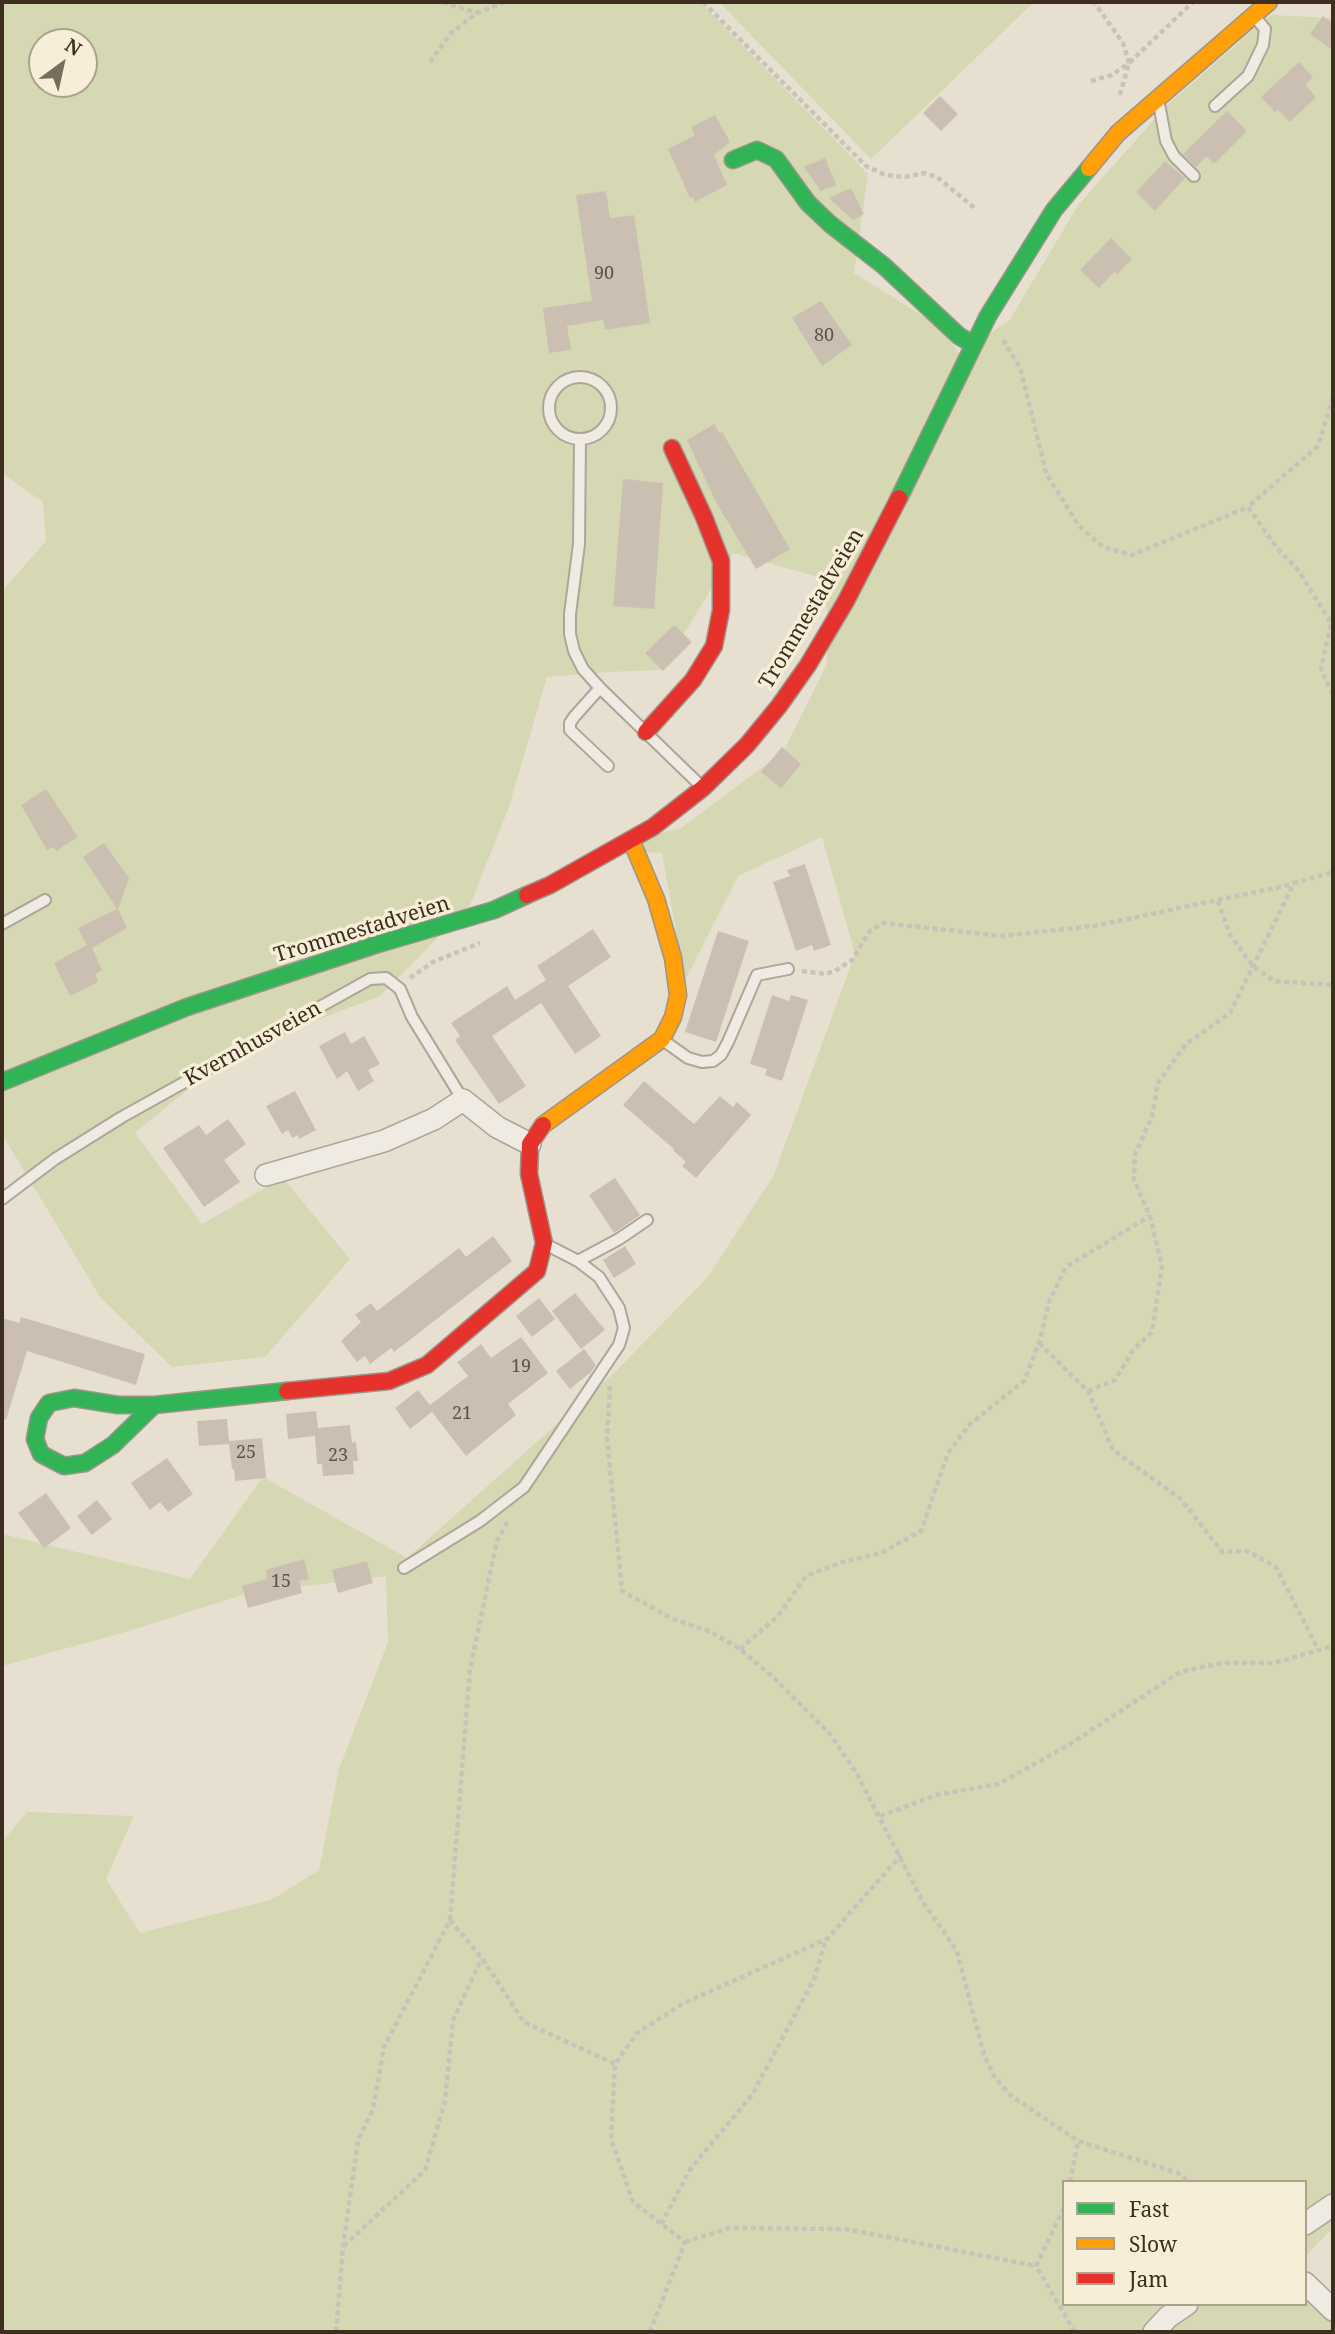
<!DOCTYPE html>
<html>
<head>
<meta charset="utf-8">
<style>
	body { margin:0 }
	#map { position:relative; width:1335px; height:2334px; overflow:hidden; background:#e7e0d1; font-family:"Noto Serif",serif }
	canvas { display:block }
	.frame { position:absolute; inset:0; border:4px solid #3d2e20; pointer-events:none }
	.legend { position:absolute; left:1062px; top:2180px; width:245px; height:126px; box-sizing:border-box; background:#f7eed8; border:2px solid #ada18e; margin:0; padding:9px 12px; list-style:none; font-size:21px; color:#3d2e20 }
	.legend li { display:flex; align-items:center; gap:14px; height:35px }
	.legend b { width:35px; border:2px solid #ada18e }
	.north { position:absolute; left:28px; top:28px; width:70px; height:70px; box-sizing:border-box; background:#f7eed8; border:2px solid #ada18e; border-radius:50%; rotate:33deg; font-size:19px; font-weight:700; line-height:28px; text-align:center; color:#3d2e20 }
	.north::after { content:''; display:block; margin:auto; width:24px; height:32px; background:#786c5e; clip-path:polygon(50% 0,100% 100%,50% 72%,0 100%) }
</style>
</head>
<body>
<div id="map">
<canvas width="1335" height="2334"></canvas>
<div class="frame"></div>
<ul class="legend">
<li><b style="height:9px;background:#30b455"></b>Fast</li>
<li><b style="height:9px;background:#ff9f0a"></b>Slow</li>
<li><b style="height:9px;background:#e5322d"></b>Jam</li>
</ul>
<div class="north">N</div>
</div>
<script>
const c = document.querySelector('canvas').getContext('2d');
c.lineJoin = 'round';
function paint(path, color) {
  c.fillStyle = color;
  c.fill(path, 'evenodd');
}
function poly(rows) {
  const path = new Path2D();
  for (const r of rows) {
    if (r.length === 3) {
      path.moveTo(r[0] + r[2], r[1]);
      path.arc(r[0], r[1], r[2], 0, 2 * Math.PI);
      continue;
    }
    path.moveTo(r[0], r[1]);
    for (let i = 2; i < r.length; i += 2) path.lineTo(r[i], r[i + 1]);
  }
  return path;
}
function strokePath(path, color, width, dash) {
  c.strokeStyle = color;
  c.lineWidth = width;
  c.lineCap = dash ? 'butt' : 'round';
  c.setLineDash(dash || []);
  c.stroke(path);
}
function label(font, color, halo, rows, align = 'center') {
  c.font = font + ' "Noto Serif",serif';
  c.lineWidth = 7;
  c.setLineDash([]);
  c.textBaseline = 'middle';
  c.strokeStyle = halo;
  c.fillStyle = color;
  for (const [text, x, y, turn = 0] of rows) {
    c.save();
    c.translate(x, y);
    c.rotate((+turn || 0) * Math.PI / 180);
    c.textAlign = isNaN(turn) ? turn : align;
    if (halo) c.strokeText(text, 0, 0);
    c.fillText(text, 0, 0);
    c.restore();
  }
}
const green = poly([
	[2,2,700,2,868,174,854,273,939,326,959,353,1009,321,1079,204,1169,103,1271,15,1333,18,1333,2228,1305,2257,1305,2182,1064,2182,1064,2304,1305,2304,1305,2270,1333,2310,1333,2332,2,2332,2,1842,27,1812,134,1816,106,1879,140,1933,271,1900,319,1870,339,1769,388,1642,386,1576,249,1593,122,1633,2,1666,2,1534,190,1579,263,1477,407,1558,614,1373,706,1279,773,1177,855,954,822,837,738,876,685,981,662,853,593,849,681,828,783,752,826,666,830,628,822,578,733,553,662,670,608,672,547,677,509,807,470,905,380,996,272,1037,201,1079,135,1133,202,1224,283,1178,350,1259,265,1357,172,1367,100,1297,2,1134,2,591,46,541,43,502,2,473],
	[42,42,84,42,84,84,42,84],
	[719,2,1034,2,871,159]
]);
const building = poly([
	[1323,16,1333,24,1333,51,1310,34],
	[1299,62,1313,77,1305,85,1316,97,1290,122,1278,110,1275,112,1261,97],
	[940,96,958,114,941,131,923,113],
	[1227,111,1247,131,1214,164,1206,156,1196,167,1183,154],
	[715,115,730,142,714,155,727,185,695,202,693,197,690,198,668,149,695,135,691,127],
	[825,158,836,185,821,191,804,167],
	[1165,161,1185,178,1155,211,1136,192],
	[851,188,864,214,853,220,829,198],
	[606,191,610,218,634,215,650,323,605,330,603,320,567,326,571,350,549,353,543,308,592,301,576,195],
	[1111,238,1132,259,1117,274,1114,272,1099,288,1080,270],
	[821,301,852,345,822,366,792,318],
	[714,424,720,434,722,432,790,549,756,569,716,502,687,440],
	[623,479,663,483,654,609,613,606],
	[674,625,692,642,663,671,645,653],
	[782,747,801,764,781,788,761,772],
	[46,789,78,837,56,851,53,847,47,850,21,805],
	[104,843,129,878,118,909,127,928,92,948,102,970,95,974,98,982,70,996,54,963,87,945,78,928,117,909,83,857],
	[805,864,831,945,814,951,812,945,796,951,773,882,790,876,787,870],
	[593,929,611,957,568,986,601,1036,575,1054,541,1003,495,1034,492,1036,526,1086,499,1104,455,1040,460,1036,451,1023,507,986,515,1000,546,980,537,966],
	[718,931,749,941,716,1042,685,1032],
	[772,995,789,1001,791,995,808,1000,782,1081,765,1075,767,1069,750,1064],
	[345,1032,351,1044,364,1036,380,1064,368,1070,374,1081,358,1091,347,1071,337,1079,319,1046],
	[644,1081,694,1124,720,1096,733,1107,737,1102,751,1115,696,1178,682,1166,686,1162,673,1150,674,1149,623,1105],
	[295,1091,316,1130,299,1139,298,1135,292,1138,288,1130,282,1134,266,1106],
	[228,1119,246,1144,224,1160,240,1182,204,1207,163,1148,199,1125,206,1135],
	[615,1178,640,1215,614,1233,589,1195],
	[493,1236,512,1261,394,1352,391,1348,370,1364,365,1356,357,1362,341,1341,361,1322,355,1315,371,1303,377,1311,459,1248,466,1257],
	[625,1246,636,1264,614,1278,603,1260],
	[575,1293,605,1330,581,1349,552,1311],
	[539,1298,555,1319,532,1337,516,1316],
	[21,1317,145,1354,136,1385,27,1351,6,1420,2,1419,2,1318,19,1323],
	[521,1337,548,1373,508,1404,516,1415,466,1456,432,1412,410,1429,395,1408,418,1390,430,1405,468,1376,457,1362,459,1361,481,1344,491,1358],
	[584,1349,596,1365,591,1372,570,1389,556,1371],
	[316,1411,318,1428,350,1425,352,1443,356,1442,358,1461,353,1461,354,1474,323,1476,322,1464,317,1464,315,1436,288,1439,286,1414],
	[227,1419,229,1441,262,1438,266,1478,235,1481,234,1469,232,1469,229,1444,199,1446,197,1421],
	[167,1458,193,1494,168,1512,160,1502,150,1510,131,1483],
	[46,1493,71,1528,44,1548,18,1513],
	[97,1500,112,1519,92,1535,77,1516],
	[304,1559,309,1579,299,1581,302,1593,248,1608,242,1586,267,1579,266,1570],
	[367,1561,373,1583,338,1593,332,1570]
]);
const path = poly([
	[443,2,477,13],
	[703,2,866,166,885,175,905,177,924,173,937,177,977,210],
	[430,62,451,33,477,13,505,2],
	[1091,81,1112,75,1129,63,1123,43,1094,2],
	[1120,95,1129,63,1193,2],
	[1003,340,1020,367,1046,473,1079,526,1103,547,1132,555,1248,507],
	[1333,397,1318,446,1248,507,1277,548,1298,570,1331,623,1321,669,1333,695],
	[1218,901,1230,935,1253,966,1274,981,1333,985],
	[802,971,826,974,835,971,852,960,869,932,883,923,1002,936,1094,926,1294,884],
	[410,978,433,962,480,943],
	[1039,1343,1088,1391,1113,1450,1181,1499,1222,1552,1247,1551,1276,1567,1319,1651],
	[610,1386,607,1438,622,1591,673,1619,711,1632,740,1649,774,1678,830,1734,857,1774,923,1902,957,1951,984,2055,994,2076,1010,2095,1078,2141,1178,2173,1189,2182],
	[1088,1391,1115,1380,1133,1350,1152,1332,1162,1266,1150,1216,1134,1180,1135,1154,1152,1117,1158,1083,1186,1044,1230,1013,1294,883,1333,872],
	[740,1649,778,1616,806,1576,843,1562,881,1553,921,1531,948,1453,970,1424,1024,1381,1039,1343,1049,1302,1066,1267,1150,1216],
	[880,1816,936,1795,998,1784,1067,1746,1180,1672,1221,1663,1274,1663,1333,1646],
	[450,1920,482,1958,524,2022,615,2064],
	[1070,2182,1078,2141],
	[1064,2208,1036,2266,1075,2332],
	[661,2224,691,2168,752,2095,814,1979,826,1939],
	[685,2242,730,2228,846,2229,1036,2266],
	[344,2246,425,2170,445,2101,453,2020,482,1958],
	[336,2332,343,2247,358,2140,373,2109,384,2047,450,1920,470,1669,497,1541,508,1521],
	[650,2332,685,2242,633,2202,611,2139,615,2064,637,2033,684,2003,827,1939,901,1855]
]);
const lane = poly([
	[1159,104,1166,141,1174,156,1194,176],
	[1215,106,1248,76,1263,45,1265,29,1255,17],
	[580,408,31],
	[580,439,579,544,570,614,570,634,574,651,583,669,600,688,701,786],
	[600,688,574,717,570,723,570,730,608,766],
	[2,924,45,900],
	[664,1041,688,1058,702,1062,713,1061,721,1055,728,1042,757,975,788,969],
	[2,1199,55,1159,122,1117,370,979,386,978,400,989,412,1017,463,1100],
	[578,1261,619,1239,647,1220],
	[404,1568,480,1521,524,1487,619,1345,624,1328,619,1308,599,1277,578,1261,547,1245]
]);
const street = poly([
	[266,1175,384,1141,434,1119,463,1100,497,1127,530,1144],
	[1305,2224,1333,2205],
	[1305,2283,1333,2310],
	[1154,2332,1168,2317,1187,2304]
]);
const fast = poly([
	[733,160,757,150,776,159,808,203,830,224,884,266,959,336,974,345],
	[899,498,988,316,1054,210,1089,168],
	[2,1082,187,1007,375,945,494,910,527,895],
	[154,1405,113,1445,85,1463,64,1466,41,1454,35,1439,39,1418,49,1403,74,1398,118,1405,154,1405,287,1391]
]);
const slow = poly([
	[1089,168,1118,133,1269,2],
	[543,1125,662,1039,673,1017,678,995,673,958,656,899,631,840]
]);
const jam = poly([
	[646,732,693,680,714,646,721,610,721,561,704,517,672,448],
	[527,895,550,885,653,827,703,788,747,745,779,706,808,665,846,601,899,498],
	[287,1391,389,1381,427,1365,537,1271,544,1243,529,1174,530,1144,543,1125]
]);
const numberNames = [
	["90",604,274],
	["80",824,336],
	["19",521,1367],
	["21",462,1414],
	["25",246,1453],
	["23",338,1456],
	["15",281,1582]
];
const streetNames = [
	["Trommestadveien",812,609,-59],
	["Trommestadveien",362,930,-17],
	["Kvernhusveien",253,1044,-29]
];
paint(green, '#d6d7b3');
paint(building, '#cbbfb2');
strokePath(lane, '#ada599', 14);
strokePath(street, '#ada599', 24);
strokePath(fast, '#9c958a', 19);
strokePath(slow, '#9c958a', 19);
strokePath(jam, '#9c958a', 19);
strokePath(path, '#c8c2b9', 4.5, [5, 3.5]);
strokePath(lane, '#efebe3', 10);
strokePath(street, '#efebe3', 21);
strokePath(fast, '#30b455', 16);
strokePath(slow, '#ff9f0a', 16);
strokePath(jam, '#e5322d', 16);
label('18px', '#605244', null, numberNames);
label('21px', '#3d2e20', '#f7eed8', streetNames);
</script>
</body>
</html>
